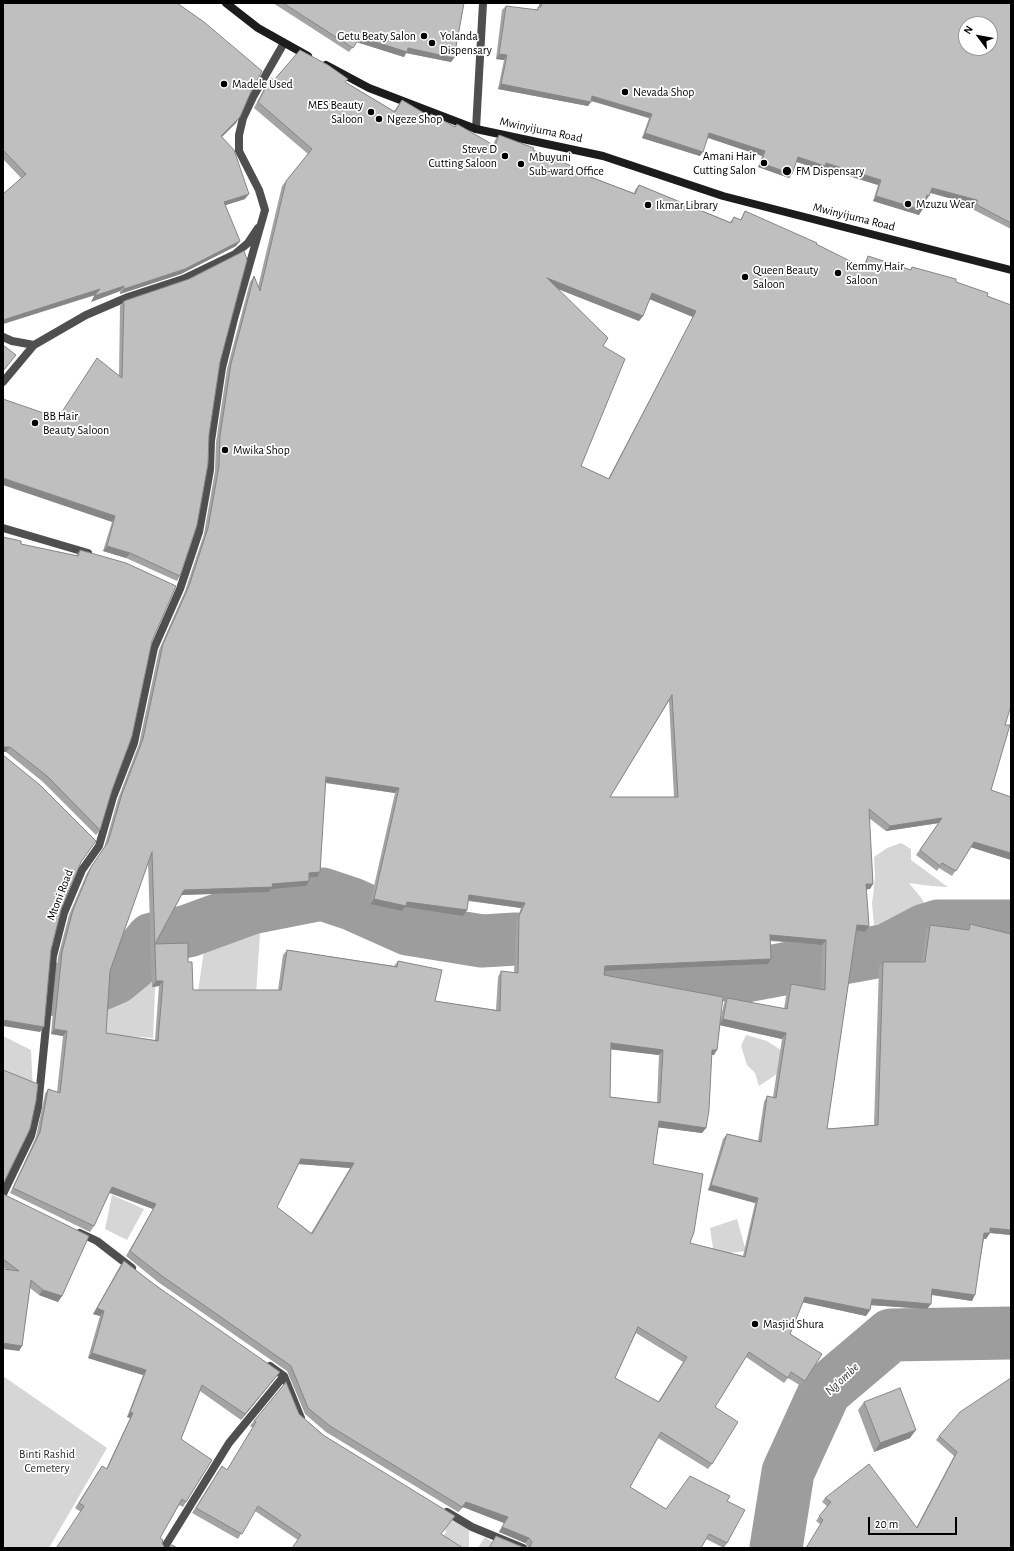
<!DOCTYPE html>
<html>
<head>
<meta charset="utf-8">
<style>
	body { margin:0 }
	#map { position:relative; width:1014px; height:1551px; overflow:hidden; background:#fff; font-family:"Alegreya Sans",sans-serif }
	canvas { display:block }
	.frame { position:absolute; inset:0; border:4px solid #000; pointer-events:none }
	.north { position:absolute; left:958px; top:16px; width:40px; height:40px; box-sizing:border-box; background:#fff; border:1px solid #999; border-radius:50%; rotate:302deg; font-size:11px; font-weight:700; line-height:16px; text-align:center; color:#000 }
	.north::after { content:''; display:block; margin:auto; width:14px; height:18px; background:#000; clip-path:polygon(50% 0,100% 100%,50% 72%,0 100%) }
	.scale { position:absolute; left:868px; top:1517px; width:89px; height:18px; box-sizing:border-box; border:2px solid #000; border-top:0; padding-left:5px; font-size:12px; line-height:14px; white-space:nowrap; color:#000; -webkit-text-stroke:3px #fff; paint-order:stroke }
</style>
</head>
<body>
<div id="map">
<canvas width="1014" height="1551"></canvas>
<div class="frame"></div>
<div class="north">N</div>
<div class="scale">20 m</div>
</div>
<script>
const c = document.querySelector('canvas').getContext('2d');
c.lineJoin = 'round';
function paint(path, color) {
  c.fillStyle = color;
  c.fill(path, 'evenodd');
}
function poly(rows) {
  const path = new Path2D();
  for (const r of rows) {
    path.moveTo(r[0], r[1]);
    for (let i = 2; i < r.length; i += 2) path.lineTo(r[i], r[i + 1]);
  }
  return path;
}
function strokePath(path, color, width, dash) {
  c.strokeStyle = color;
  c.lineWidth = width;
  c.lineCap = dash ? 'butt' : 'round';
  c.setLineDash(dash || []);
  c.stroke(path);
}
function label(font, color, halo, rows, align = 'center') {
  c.font = font + ' "Alegreya Sans",sans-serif';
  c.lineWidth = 3.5;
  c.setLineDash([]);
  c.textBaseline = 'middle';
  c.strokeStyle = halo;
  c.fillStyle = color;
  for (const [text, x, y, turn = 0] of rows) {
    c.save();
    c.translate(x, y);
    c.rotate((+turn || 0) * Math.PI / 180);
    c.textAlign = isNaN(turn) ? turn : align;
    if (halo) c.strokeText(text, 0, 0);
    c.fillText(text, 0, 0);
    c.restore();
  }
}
const green = poly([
	[901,843,911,849,911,860,948,887,931,886,909,883,923,900,926,920,872,941,874,924,872,904,875,878,874,857,887,848],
	[260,933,256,995,198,992,204,950],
	[157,943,153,1038,101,1034,108,1002,116,982,139,967],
	[746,1035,767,1041,784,1052,777,1074,759,1086,755,1073,747,1065,741,1046],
	[3,1036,31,1050,33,1092,3,1070],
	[112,1195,144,1209,127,1240,105,1229],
	[737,1219,746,1251,714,1255,710,1228],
	[3,1376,107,1448,49,1548,3,1548],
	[455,1514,469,1530,469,1548,435,1548,446,1532,442,1520],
	[485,1537,492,1542,489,1548,478,1548]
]);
const river = poly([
	[590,952,621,957,675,973,746,976,887,950,925,930,938,926,1011,926],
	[3,979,78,994,115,978,131,965,152,939,188,931,251,908,322,894,352,904,408,929,482,941,516,939],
	[776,1548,788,1472,825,1391,891,1335,1011,1333]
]);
const street = poly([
	[476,129,483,3],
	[3,337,12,341,34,345],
	[3,382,34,345,86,315,128,297,183,279,235,254,248,243,258,228],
	[3,528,88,553],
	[3,1194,31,1136,38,1107,53,956,64,913,82,870,99,846,113,797,134,743,154,648,180,589,199,532,210,470,211,441,222,368,234,319,265,210,259,190,239,151,239,135,243,118,253,97,284,43],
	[80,1233,97,1241,132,1268],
	[270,1366,284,1376,301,1418],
	[447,1512,472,1527,523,1548],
	[164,1548,229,1443,284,1376]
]);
const secondary = poly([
	[226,3,258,28,308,56],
	[326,65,369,88,476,129,603,156,723,196,1011,270]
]);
const wall = poly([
	[3,3,252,89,236,123,222,137,245,199,225,205,240,241,236,246,181,274,120,294,120,291,91,302,96,295,3,324,21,178,3,159],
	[273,3,464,3,454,58,451,62,406,53,404,57,357,42,349,52],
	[539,3,1011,3,1011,229,974,210,974,205,930,193,926,200,925,200,922,210,919,215,873,201,878,185,823,168,821,170,796,162,789,178,758,167,762,156,708,138,700,156,642,138,649,118,591,101,588,106,498,89,504,60,496,59,502,10,506,6,536,10,539,7],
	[271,78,274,80,345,82,394,111,402,100,429,116,455,127,493,145,495,140,499,135,533,150,572,170,634,193,635,190,639,185,730,222,734,217,740,220,745,211,816,244,863,268,865,262,868,256,910,270,912,267,956,282,987,296,1005,725,991,790,1011,797,1011,860,971,847,952,876,939,868,937,871,916,855,939,823,886,831,869,818,873,884,870,889,866,889,865,932,856,931,827,1129,874,1125,879,967,883,962,922,962,926,930,930,925,966,930,970,924,1011,934,1011,1235,990,1233,986,1239,984,1239,972,1301,931,1295,927,1309,871,1305,870,1310,866,1316,803,1302,790,1334,822,1354,801,1386,788,1378,784,1383,746,1357,715,1407,712,1464,708,1469,658,1438,630,1487,666,1509,727,1501,727,1543,724,1548,706,1539,701,1548,489,1548,496,1536,525,1548,528,1547,525,1543,499,1532,504,1523,463,1507,458,1512,326,1432,305,1414,287,1371,158,1282,126,1256,153,1209,109,1193,94,1226,90,1232,10,1193,36,1137,45,1094,48,1089,57,1092,63,1036,51,1034,58,957,69,915,87,873,104,848,118,799,139,744,159,650,185,591,204,534,215,471,216,442,227,369,250,282,254,276,258,287,282,186,308,154,254,108,267,83],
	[558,289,639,321,643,316,650,299,693,317,608,479,581,466,603,346],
	[669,701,674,797,610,797],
	[325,783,395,793,370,904,402,911,405,907,463,916,467,910,468,901,521,908,516,921,514,973,501,971,498,977,496,1010,435,1001,398,961,394,966,287,950,283,955,278,990,193,990,188,962,155,944,182,895,269,892,271,889,306,886,309,878,317,877,320,872],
	[148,862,152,987,159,986,155,1040,106,1033,110,971],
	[770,941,822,945,821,989,791,984,787,990,784,1009,727,998,724,1003,720,1022,604,975,605,971,768,964,771,959],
	[720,1025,782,1039,773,1097,767,1096,764,1102,758,1141,727,1134,723,1139,708,1190,755,1203,743,1256,690,1243,653,1164,658,1127,702,1133,706,1128,711,1055,714,1055],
	[611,1049,659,1055,657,1103,610,1097],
	[299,1164,350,1168,311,1233,277,1207],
	[636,1333,683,1362,658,1402,615,1378],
	[124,301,220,362,180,576,177,581,126,558,103,551,112,522,58,418,119,375,120,306],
	[3,537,21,544,76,556,80,550,152,641,100,830,96,835,43,782,6,752,3,752],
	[3,1194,62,1296,58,1302,39,1295,30,1288,22,1346,19,1351,6,1269,3,1267],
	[124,1261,276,1377,241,1420,200,1391,181,1439,186,1502,183,1507,179,1505,160,1538,164,1547,167,1548,56,1548,81,1512,75,1508,98,1472,106,1469,130,1418,127,1417,143,1375,88,1358,100,1316,93,1314,120,1266],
	[1011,1378,1011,1548,820,1524,816,1521,827,1506,822,1502,825,1498,916,1528,954,1456,936,1440,939,1436],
	[864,1402,910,1438,874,1452,858,1410],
	[299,1414,442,1535,298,1540,255,1511,238,1539,192,1513,222,1466,227,1470,253,1428,250,1426,254,1421]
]);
const shadedWall = poly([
	[360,37,454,58,451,62,406,53,404,57,356,42],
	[499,54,507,55,504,60,496,59],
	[501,84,591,102,588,106,498,89],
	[592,96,652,114,649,118,589,100],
	[240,117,236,123,217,141,221,136],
	[645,133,703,152,700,156,642,138],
	[709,133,765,151,762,156,706,137],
	[798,157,826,163,881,180,878,185,823,168,821,170,795,161],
	[761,163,792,174,789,178,758,167],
	[932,188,977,200,974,205,928,192],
	[249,194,245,199,220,207,224,202],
	[927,195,929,196,926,200,924,199],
	[876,196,922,210,919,215,873,201],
	[240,241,236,246,181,274,120,294,124,289],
	[547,278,643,316,639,321,543,283],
	[124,286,120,291,91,302,94,296],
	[100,289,97,294,3,324,3,320],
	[652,293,696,311,693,317,649,299],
	[3,478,115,516,112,522,3,485],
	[107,546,130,553,126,558,103,551],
	[4,747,10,747,6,752,3,752,3,749],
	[326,777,399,788,395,793,322,782],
	[942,818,939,823,886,831,890,826],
	[974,842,1011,853,1011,860,970,847],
	[320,872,317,877,305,878,309,873],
	[309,881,306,886,271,889,269,892,181,895,184,890],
	[866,884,873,884,870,889,862,890],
	[469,895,525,903,521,908,466,900],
	[374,899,407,902,467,910,463,916,405,907,402,911,370,904],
	[857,925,869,926,865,932,853,930],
	[770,935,826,940,822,945,767,940],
	[771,959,768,964,601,971,605,966],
	[156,981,163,981,159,986,152,987],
	[723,1019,786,1033,782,1039,719,1025],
	[3,1020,44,1027,40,1032,3,1026],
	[54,1029,67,1031,63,1036,51,1034],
	[611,1043,663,1050,659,1055,607,1049],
	[712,1050,717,1050,714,1055,708,1055],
	[659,1121,706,1128,702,1133,655,1127],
	[301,1159,354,1163,350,1168,298,1164],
	[711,1185,758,1198,755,1203,708,1190],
	[112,1187,156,1204,153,1209,108,1192],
	[990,1228,1011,1230,1011,1235,990,1233,986,1239,981,1239,984,1233],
	[932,1289,975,1295,972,1301,928,1294],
	[43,1290,62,1296,58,1302,39,1295],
	[805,1297,870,1310,866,1316,801,1302],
	[872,1299,931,1304,927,1309,869,1305],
	[97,1308,104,1311,100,1316,93,1314],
	[3,1343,22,1346,19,1351,3,1349],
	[92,1353,146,1370,143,1375,88,1358],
	[280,1372,276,1377,241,1420,245,1414],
	[130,1412,133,1413,130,1418,127,1417],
	[916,1430,910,1438,874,1452,880,1443],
	[466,1502,508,1517,504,1523,463,1507,458,1512],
	[502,1527,529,1538,525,1543,499,1532]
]);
const building = poly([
	[3,3,177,3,204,22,262,71,252,89,240,117,221,136,234,150,249,194,224,202,240,241,185,269,124,289,124,286,94,296,100,289,3,320,3,194,26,174,3,150,3,3],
	[283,3,464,3,454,58,408,48,407,52,360,37,353,48,283,3],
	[542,3,1011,3,1011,223,977,205,977,200,932,188,929,196,927,195,922,210,876,196,881,180,826,163,825,166,798,157,792,174,761,163,765,151,709,133,703,152,645,133,652,114,592,96,591,102,501,84,507,55,499,54,506,6,538,10,538,7,541,7,542,3],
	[966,24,990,24,990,48,966,48,966,24],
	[300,50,328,65,348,79,345,82,395,112,402,100,429,116,431,114,455,127,457,124,495,146,499,135,534,148,533,150,574,167,572,170,635,194,639,185,731,223,734,217,741,220,745,211,817,243,816,244,864,268,868,256,911,270,912,267,956,279,956,282,988,293,987,296,1011,305,1011,706,1005,725,1010,725,991,790,1011,797,1011,853,974,842,956,871,942,863,940,866,920,850,942,818,890,826,869,809,873,884,866,884,869,926,857,925,827,1129,878,1125,883,962,925,962,930,925,969,930,970,924,1011,934,1011,1230,990,1228,990,1233,984,1233,975,1295,932,1289,931,1304,872,1299,870,1310,805,1297,790,1334,822,1354,805,1381,791,1372,788,1378,749,1352,715,1407,738,1422,712,1464,661,1432,630,1487,666,1509,690,1476,730,1496,727,1501,745,1510,727,1543,709,1534,701,1548,489,1548,496,1536,525,1548,530,1547,532,1542,529,1538,502,1527,508,1517,466,1502,462,1507,330,1426,308,1408,291,1366,162,1276,130,1251,156,1204,112,1187,94,1226,13,1188,40,1132,48,1089,60,1093,67,1031,54,1029,62,952,73,910,91,867,108,842,122,794,143,739,163,644,189,586,208,528,219,466,220,436,231,364,254,276,260,291,286,181,312,149,258,102,271,78,274,80,300,50],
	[547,278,643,316,652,293,696,311,609,479,581,466,625,359,603,346,608,338,547,278],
	[672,695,678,797,610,797,672,695],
	[326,777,399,788,374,899,406,906,407,902,467,910,469,895,525,903,519,916,518,973,501,971,500,1011,435,1001,442,970,398,961,397,967,287,950,281,990,193,990,192,962,188,962,188,943,155,944,184,890,273,887,272,884,309,881,309,873,320,872,326,777],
	[152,852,156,981,163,981,158,1041,106,1033,110,971,152,852],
	[770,935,826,940,825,990,791,984,787,1009,727,998,723,1019,786,1033,776,1098,767,1096,761,1142,727,1134,711,1185,758,1198,745,1257,690,1243,694,1232,703,1174,653,1164,659,1121,706,1128,709,1110,712,1050,717,1050,723,997,604,975,605,966,771,959,770,935],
	[611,1043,663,1050,660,1103,610,1097,611,1043],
	[301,1159,354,1163,312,1234,277,1207,301,1159],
	[638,1327,687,1357,659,1402,615,1378,638,1327],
	[244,251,247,260,220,362,209,435,208,464,197,525,180,576,130,553,107,546,115,516,3,478,3,399,58,418,97,358,122,378,124,301,189,279,244,251],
	[3,345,16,355,3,371,3,345],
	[3,537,21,541,21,544,78,556,80,550,126,563,176,586,152,641,132,736,112,790,100,830,47,776,10,747,4,747,3,749,3,537],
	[3,755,40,785,96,841,81,862,62,906,51,950,44,1027,3,1020,3,755],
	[3,1070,38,1084,36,1101,30,1129,3,1184,3,1070],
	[3,1194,89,1236,62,1296,43,1290,31,1280,22,1346,3,1343,3,1269,19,1271,3,1259,3,1194],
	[124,1261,155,1285,280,1372,245,1414,202,1385,181,1439,212,1460,186,1502,182,1499,160,1538,163,1540,162,1543,164,1547,167,1548,59,1548,57,1547,84,1506,79,1503,102,1466,107,1469,133,1413,130,1412,146,1370,92,1353,104,1311,97,1308,124,1261],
	[1011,1378,1011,1548,806,1548,823,1520,819,1516,831,1502,825,1498,869,1464,917,1528,957,1452,939,1436,960,1412,1011,1378],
	[286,1382,299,1414,323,1435,455,1516,441,1534,463,1548,292,1548,301,1535,258,1506,242,1534,196,1508,222,1466,227,1470,256,1422,254,1421,286,1382],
	[900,1388,916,1430,880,1443,864,1402,900,1388],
	[172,1545,177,1548,168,1548,172,1545]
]);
const markers = [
	[424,36,4,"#000"],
	[432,43,4,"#000"],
	[224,84,4,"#000"],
	[625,92,4,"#000"],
	[371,112,4,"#000"],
	[379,119,4,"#000"],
	[505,156,4,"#000"],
	[764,163,4,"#000"],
	[521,164,4,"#000"],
	[787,171,5,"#000"],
	[908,204,4,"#000"],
	[648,205,4,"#000"],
	[838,273,4,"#000"],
	[745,277,4,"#000"],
	[35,423,4,"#000"],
	[225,450,4,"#000"],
	[755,1324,4,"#000"]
];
const poiNames = [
	["Getu Beaty Salon",416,36,"right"],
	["Yolanda",440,36],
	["Dispensary",440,50],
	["Madele Used",232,84],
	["Nevada Shop",633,92],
	["MES Beauty",363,105,"right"],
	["Saloon",363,119,"right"],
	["Ngeze Shop",387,119],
	["Steve D",497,149,"right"],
	["Cutting Saloon",497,163,"right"],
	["Amani Hair",756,156,"right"],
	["Cutting Salon",756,170,"right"],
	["Mbuyuni",529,157],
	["Sub-ward Office",529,171],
	["FM Dispensary",796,171],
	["Mzuzu Wear",916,204],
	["Ikmar Library",656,205],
	["Kemmy Hair",846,266],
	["Saloon",846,280],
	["Queen Beauty",753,270],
	["Saloon",753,284],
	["BB Hair",43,416],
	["Beauty Saloon",43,430],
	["Mwika Shop",233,450],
	["Masjid Shura",763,1324]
];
const streetNames = [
	["Mwinyijuma Road",541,130,12],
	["Mwinyijuma Road",854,217,14],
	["Mtoni Road",60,895,-69]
];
const parkNames = [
	["Binti Rashid",47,1454],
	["Cemetery",47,1468]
];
const waterNames = [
	["Ng'ombe",842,1379,-43]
];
paint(green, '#d6d6d6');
strokePath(river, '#9d9d9d', 53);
strokePath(street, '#4f4f4f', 8);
strokePath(secondary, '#1c1c1c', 8);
paint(wall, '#a4a4a4');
paint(shadedWall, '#868686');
paint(building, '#bfbfbf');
strokePath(building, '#868686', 1);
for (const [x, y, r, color] of markers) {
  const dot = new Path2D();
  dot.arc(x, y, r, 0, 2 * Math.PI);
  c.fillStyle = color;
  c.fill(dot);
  strokePath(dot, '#fff', 1.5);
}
label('12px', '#000', '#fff', poiNames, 'left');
label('12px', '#000', '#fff', streetNames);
label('12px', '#2d2d2d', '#fff', parkNames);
label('italic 13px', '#3e3e3e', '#fff', waterNames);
</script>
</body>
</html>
